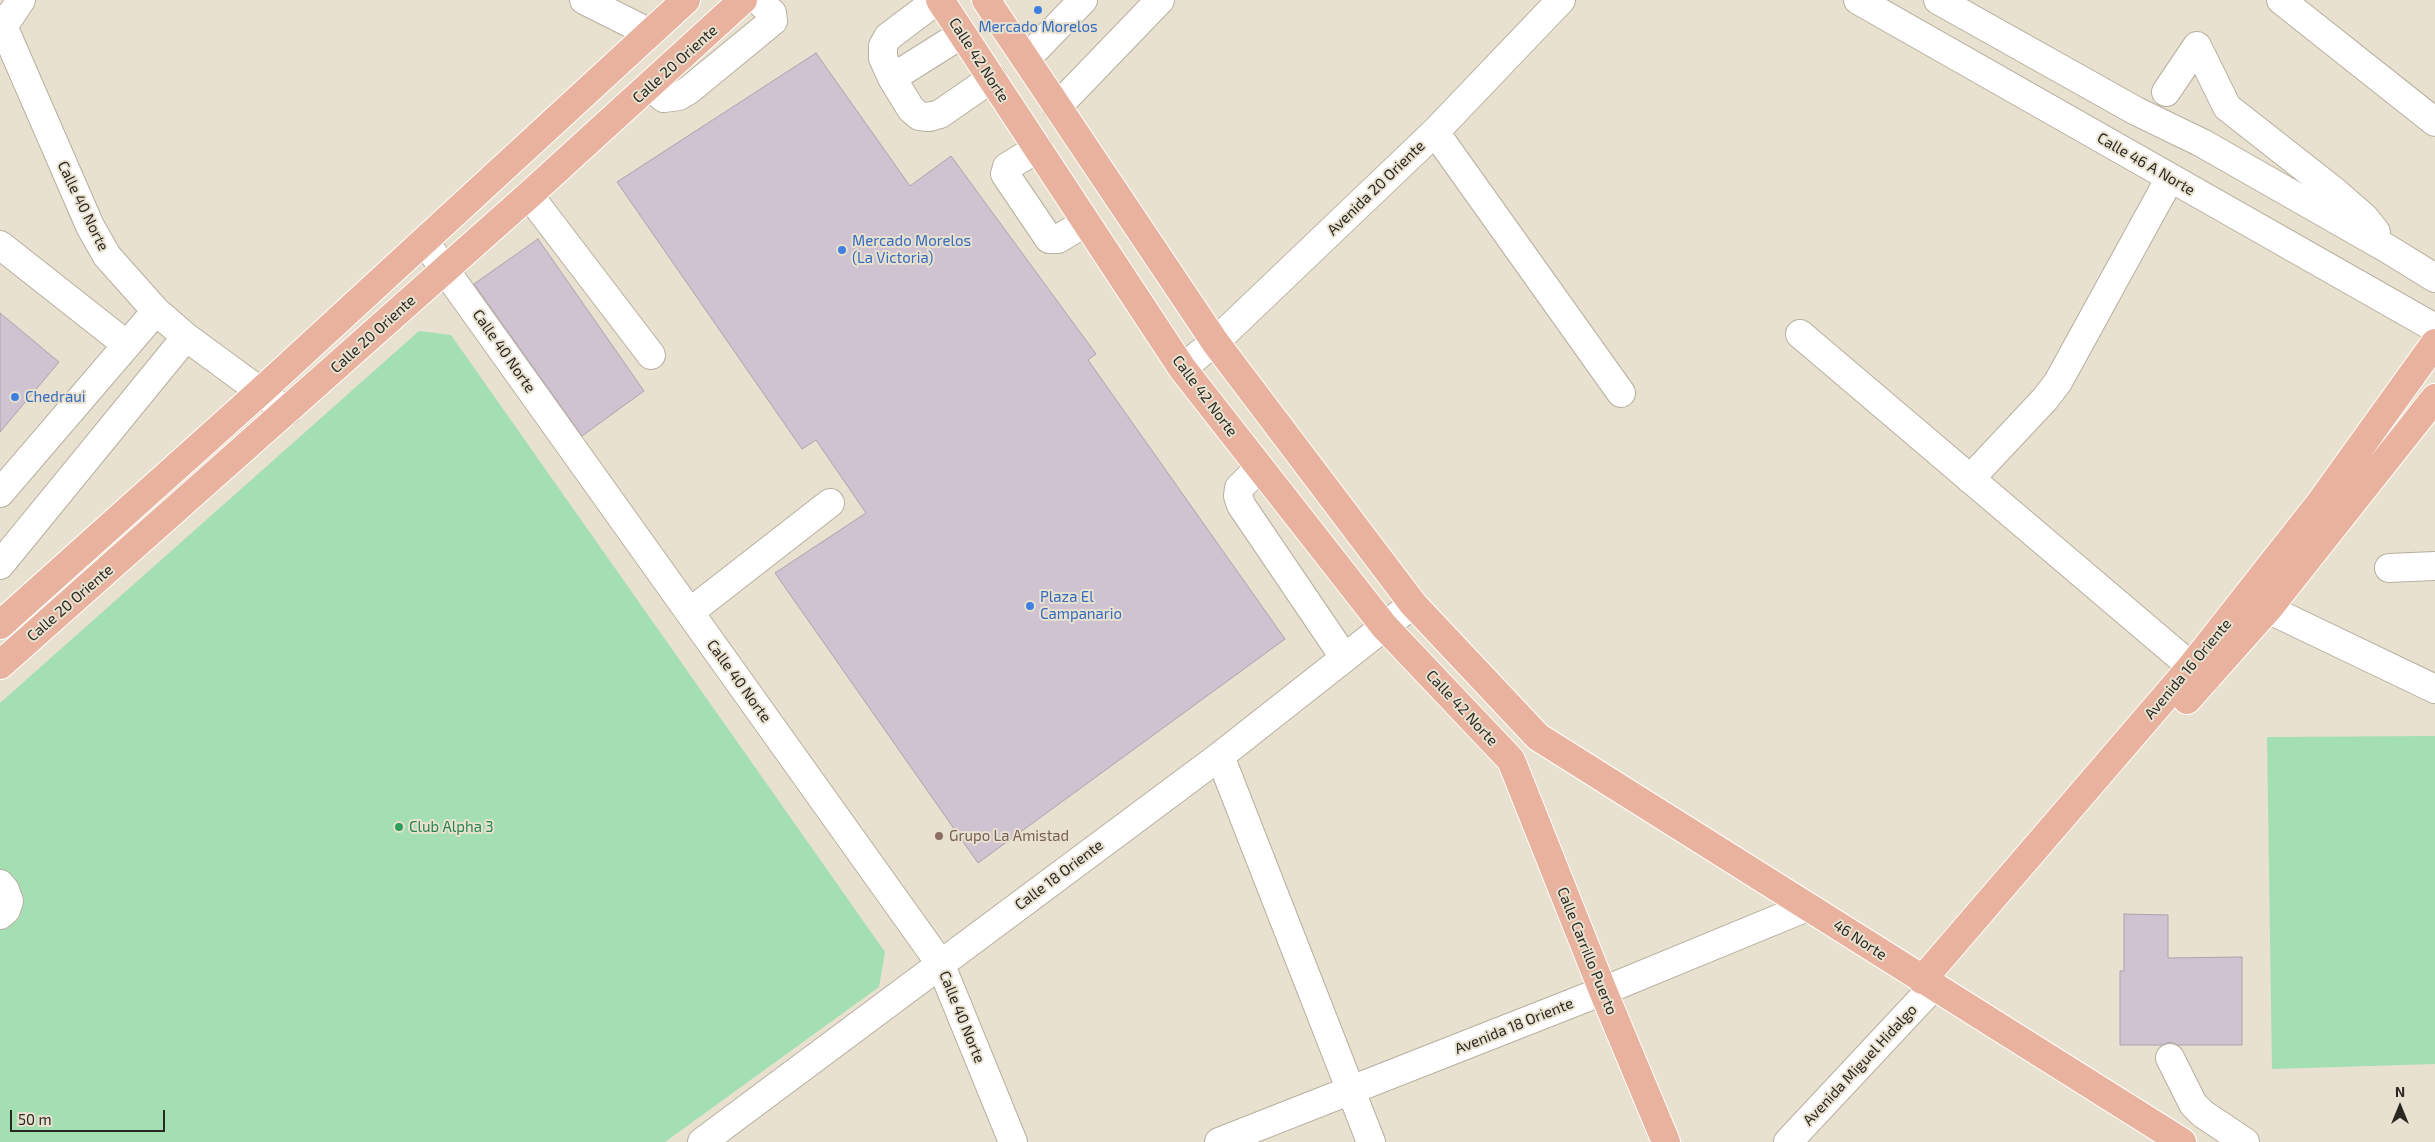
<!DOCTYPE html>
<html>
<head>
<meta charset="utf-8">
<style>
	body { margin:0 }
	#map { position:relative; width:2435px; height:1142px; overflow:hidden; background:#e8e1cf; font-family:"Exo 2",sans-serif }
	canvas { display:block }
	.north { position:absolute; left:2375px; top:1082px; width:50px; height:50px; -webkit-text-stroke:4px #e8e1cf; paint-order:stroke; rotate:0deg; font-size:14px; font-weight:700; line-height:20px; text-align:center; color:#2b2822 }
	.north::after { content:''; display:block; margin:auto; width:18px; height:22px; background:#2b2822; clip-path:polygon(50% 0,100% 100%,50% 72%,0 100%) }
	.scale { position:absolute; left:10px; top:1110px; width:155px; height:22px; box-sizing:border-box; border:2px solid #2b2822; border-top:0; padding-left:6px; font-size:15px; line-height:18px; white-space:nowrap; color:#2b2822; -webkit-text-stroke:4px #e8e1cf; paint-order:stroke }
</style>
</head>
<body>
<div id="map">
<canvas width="2435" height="1142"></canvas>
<div class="north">N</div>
<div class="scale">50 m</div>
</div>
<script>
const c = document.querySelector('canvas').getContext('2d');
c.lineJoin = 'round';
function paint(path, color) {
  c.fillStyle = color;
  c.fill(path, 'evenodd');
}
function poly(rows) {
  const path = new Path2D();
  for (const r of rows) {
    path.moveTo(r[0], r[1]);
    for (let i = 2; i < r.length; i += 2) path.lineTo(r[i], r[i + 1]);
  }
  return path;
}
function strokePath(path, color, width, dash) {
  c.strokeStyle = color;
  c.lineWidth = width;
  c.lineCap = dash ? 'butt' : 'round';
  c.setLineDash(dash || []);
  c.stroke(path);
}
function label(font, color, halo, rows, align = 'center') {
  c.font = font + ' "Exo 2",sans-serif';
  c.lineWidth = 4;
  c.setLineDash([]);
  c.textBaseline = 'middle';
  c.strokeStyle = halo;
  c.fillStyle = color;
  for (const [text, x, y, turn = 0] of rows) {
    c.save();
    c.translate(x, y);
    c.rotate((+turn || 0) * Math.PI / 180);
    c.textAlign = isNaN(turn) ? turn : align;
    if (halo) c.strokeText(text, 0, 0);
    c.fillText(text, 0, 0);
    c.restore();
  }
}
const green = poly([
	[419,331,451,335,885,952,879,987,665,1142,0,1142,0,703],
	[2435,736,2435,1064,2272,1069,2267,737]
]);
const building = poly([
	[816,53,910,186,951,156,1096,354,1088,360,1285,639,978,863,775,573,866,513,816,440,802,449,617,182,816,53],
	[538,239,644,391,582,436,474,284,538,239],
	[0,313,59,362,0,432,0,313],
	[2124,914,2168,915,2168,958,2242,957,2242,1045,2178,1045,2170,1042,2162,1045,2120,1045,2120,971,2124,971,2124,914]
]);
const minor = poly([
	[584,0,650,33],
	[937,0,888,37,883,46,883,58,892,78,911,109,919,116,929,117,940,114,992,78],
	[1858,0,2435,328],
	[1938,0,2136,111,2202,143,2388,249,2435,278],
	[2281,0,2435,122],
	[0,19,90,226,107,256,156,311,186,337,287,411],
	[3,27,21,0],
	[1026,59,1083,0],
	[892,78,962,34],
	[650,86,664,98,679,96,689,90,773,21,772,13,758,0],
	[2166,92,2197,46,2227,107,2334,191,2364,217,2376,232],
	[1057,107,1160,0],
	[1435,132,1621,393],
	[1038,148,1007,167,1005,174,1049,239,1058,239,1086,222],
	[529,195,651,355],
	[425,242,940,963,1013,1142],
	[0,245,127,345],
	[1800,334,2206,679],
	[1182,368,1215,342,1435,132,1561,0],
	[1259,468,1239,488,1238,496,1241,505,1344,657],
	[1970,479,2045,399,2058,382,2170,178],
	[0,493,156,311],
	[0,565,186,337],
	[2389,568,2435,566],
	[2268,609,2435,689],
	[690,612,830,503],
	[1220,756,1371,1142],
	[0,884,5,890,9,901,6,910,0,915],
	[2170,1058,2193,1104,2203,1114,2245,1142],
	[702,1142,1220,756,1413,604],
	[1219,1142,1603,991,1807,907],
	[1788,1142,1933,987]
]);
const major = poly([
	[940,0,1182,368,1384,626,1511,760,1603,991,1666,1142],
	[986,0,1215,342,1413,604,1538,737,2182,1142],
	[0,625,260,392,686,0],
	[0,665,529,195,743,0],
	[2187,700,2268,609,2435,398],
	[1922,980,2191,667,2320,503,2435,343]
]);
const markers = [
	[1038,10,5,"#3f7fe0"],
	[842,250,5,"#3f7fe0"],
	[15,397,5,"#3f7fe0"],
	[1030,606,5,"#3f7fe0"],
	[399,827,5,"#2e9e5b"],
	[939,836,5,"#8d6e63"]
];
const shopNames = [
	["Mercado Morelos",1038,27,"center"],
	["Mercado Morelos",852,241],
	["(La Victoria)",852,258],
	["Chedraui",25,397],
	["Plaza El",1040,597],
	["Campanario",1040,614]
];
const streetNames = [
	["Calle 42 Norte",979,60,57],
	["Calle 20 Oriente",675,64,-42],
	["Calle 46 A Norte",2146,164,30],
	["Avenida 20 Oriente",1376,188,-44],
	["Calle 40 Norte",83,206,64],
	["Calle 20 Oriente",373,334,-42],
	["Calle 40 Norte",504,351,55],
	["Calle 42 Norte",1205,396,53],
	["Calle 20 Oriente",70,603,-41],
	["Avenida 16 Oriente",2188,669,-50],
	["Calle 40 Norte",739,681,54],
	["Calle 42 Norte",1462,708,47],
	["Calle 18 Oriente",1059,875,-37],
	["46 Norte",1860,940,33],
	["Calle Carrillo Puerto",1587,951,68],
	["Calle 40 Norte",962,1017,68],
	["Avenida 18 Oriente",1514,1026,-22],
	["Avenida Miguel Hidalgo",1860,1065,-47]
];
const leisureNames = [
	["Club Alpha 3",409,827]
];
const educationNames = [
	["Grupo La Amistad",949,836]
];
paint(green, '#a4deb3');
paint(building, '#cfc3d2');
strokePath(building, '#ada1b0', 1);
strokePath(minor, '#b7af9f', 30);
strokePath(major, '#fff', 30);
strokePath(minor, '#fff', 28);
strokePath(major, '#e8b29e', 28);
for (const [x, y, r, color] of markers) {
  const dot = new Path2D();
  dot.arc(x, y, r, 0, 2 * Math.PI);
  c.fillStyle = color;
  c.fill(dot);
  strokePath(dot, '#e8e1cf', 2);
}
label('15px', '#366cbe', '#e8e1cf', shopNames, 'left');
label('15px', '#2b2822', '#e8e1cf', streetNames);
label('15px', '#27864d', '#e8e1cf', leisureNames, 'left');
label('15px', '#785e54', '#e8e1cf', educationNames, 'left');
</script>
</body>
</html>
